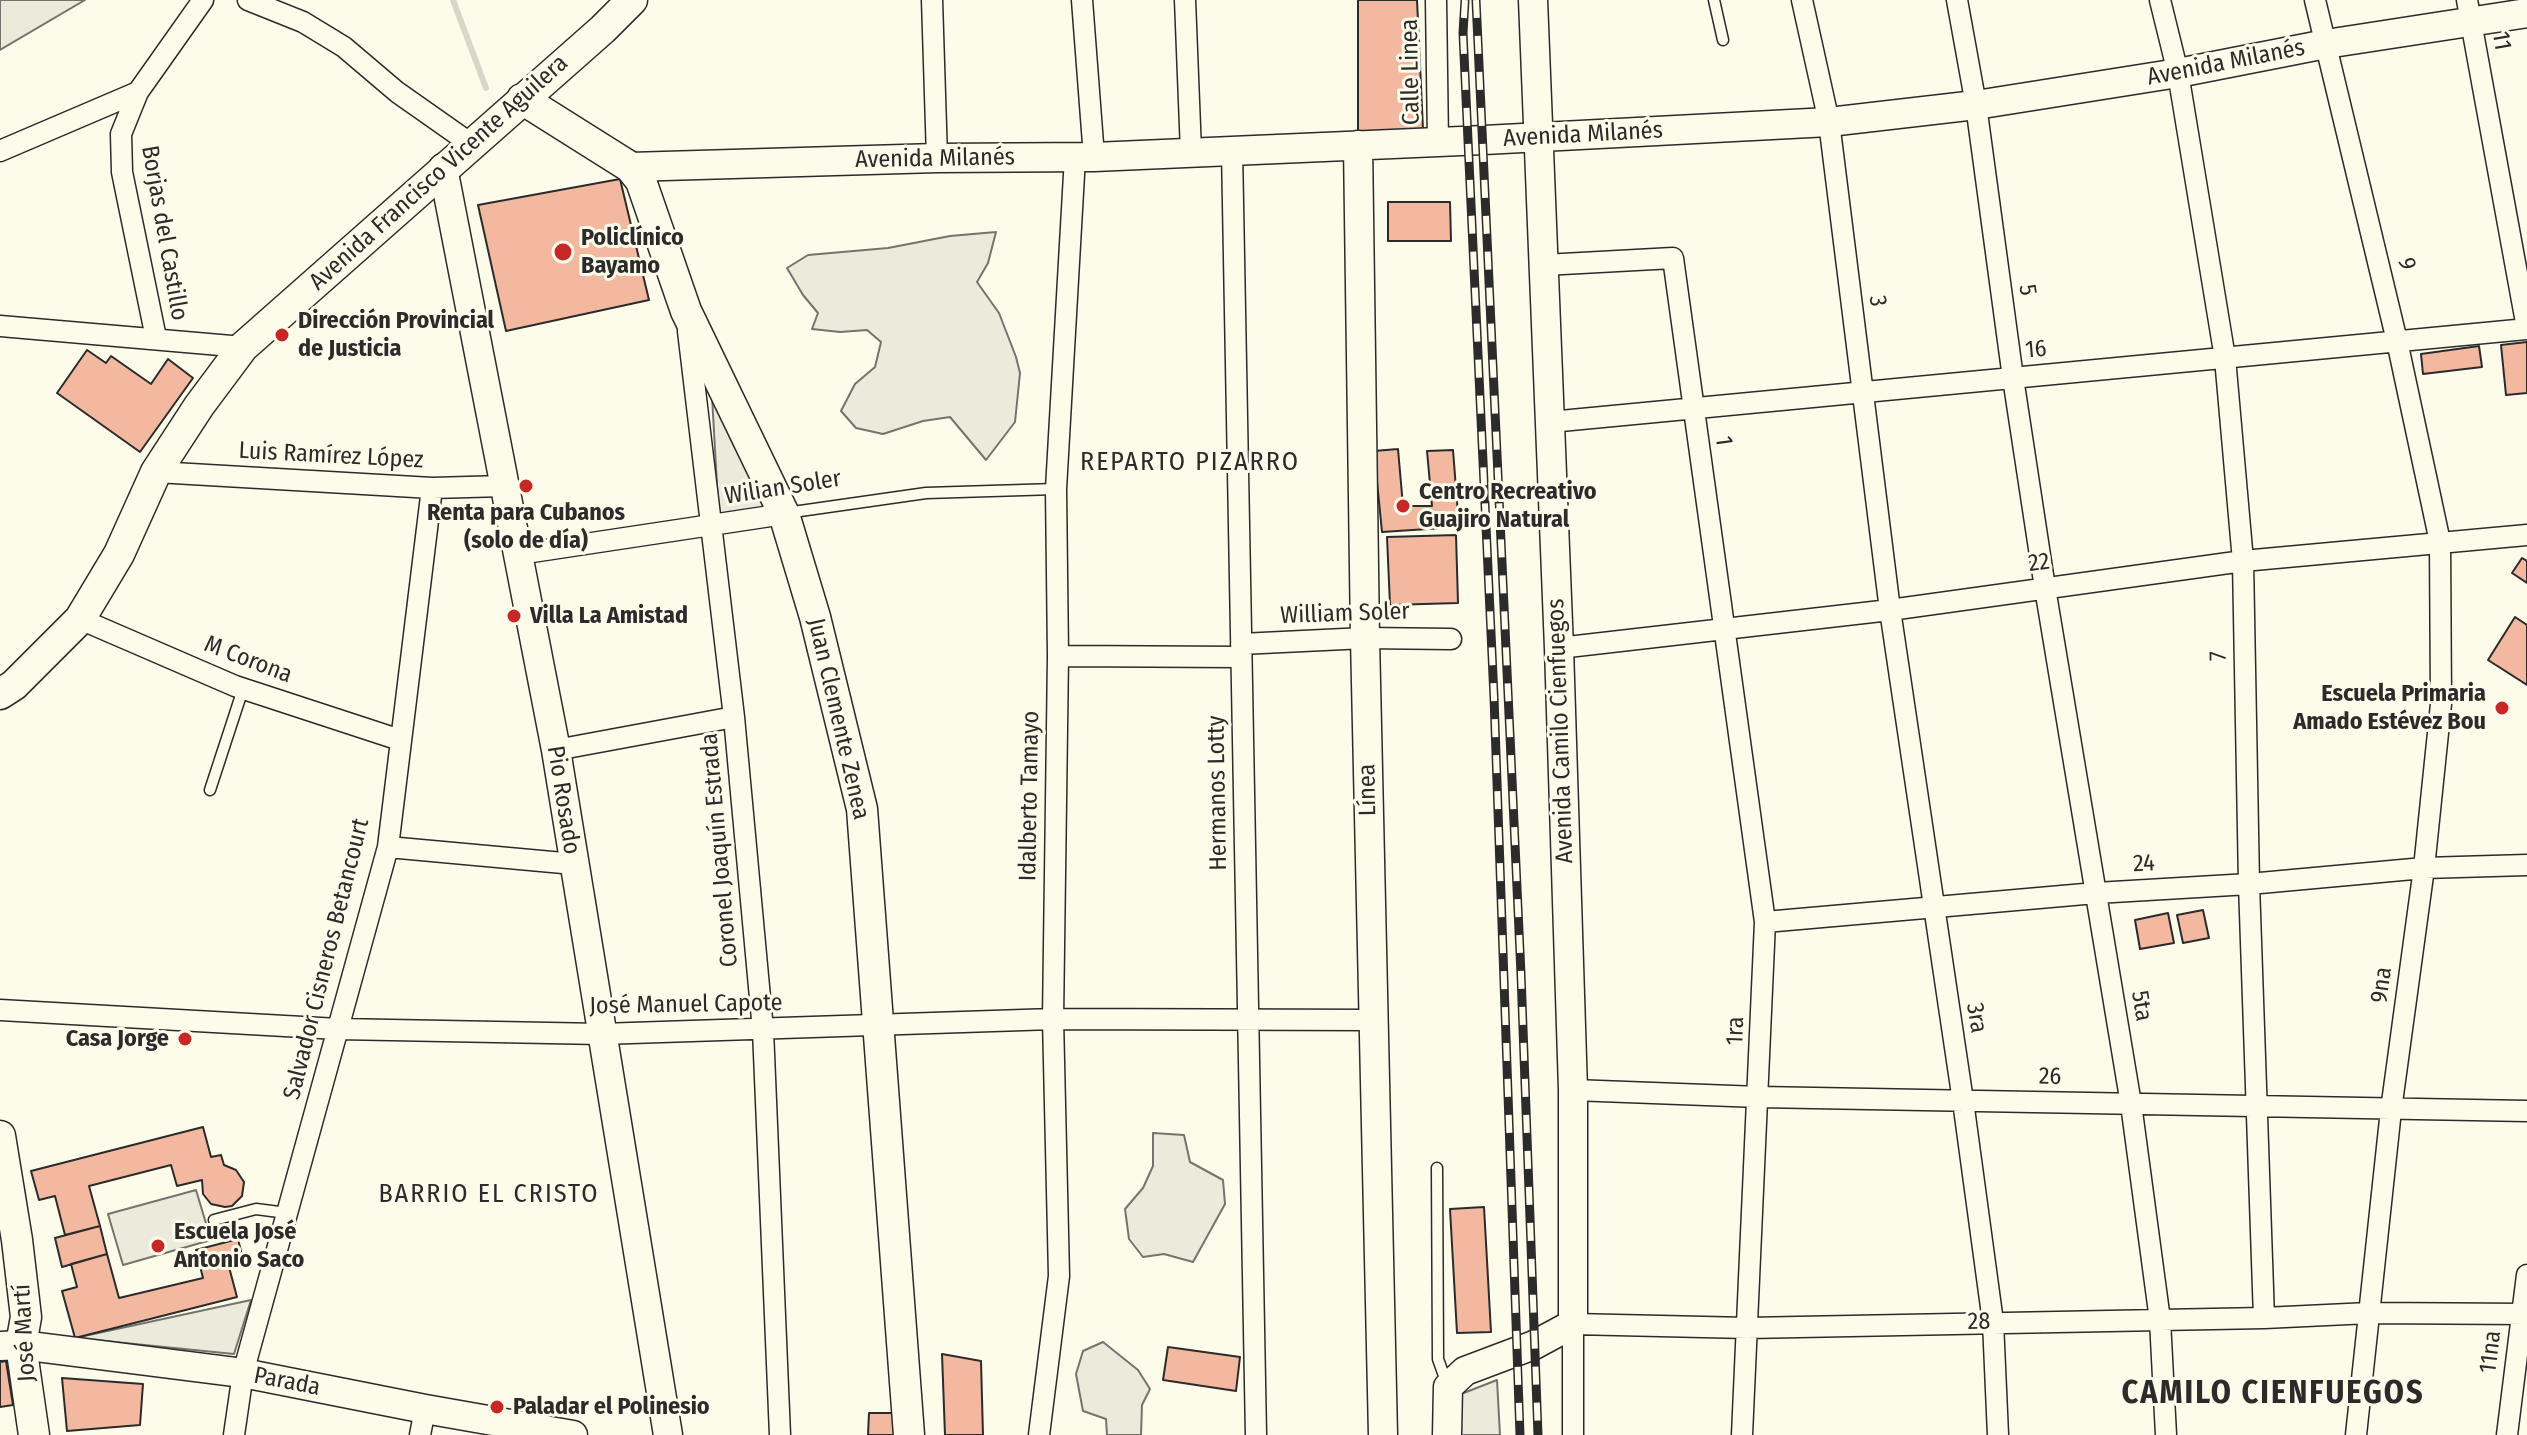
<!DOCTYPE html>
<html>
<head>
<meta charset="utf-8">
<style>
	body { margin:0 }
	canvas { display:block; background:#fdfbea }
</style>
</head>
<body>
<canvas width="2527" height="1435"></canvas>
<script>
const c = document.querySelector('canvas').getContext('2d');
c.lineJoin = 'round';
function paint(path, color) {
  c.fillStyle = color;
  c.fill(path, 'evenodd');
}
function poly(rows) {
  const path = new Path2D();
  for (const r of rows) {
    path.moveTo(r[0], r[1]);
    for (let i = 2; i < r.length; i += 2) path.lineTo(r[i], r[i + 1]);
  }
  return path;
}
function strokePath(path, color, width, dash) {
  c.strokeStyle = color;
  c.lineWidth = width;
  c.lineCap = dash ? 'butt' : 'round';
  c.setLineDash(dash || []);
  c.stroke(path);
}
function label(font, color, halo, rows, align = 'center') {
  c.font = font + ' "Fira Sans Condensed",sans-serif';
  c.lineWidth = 6;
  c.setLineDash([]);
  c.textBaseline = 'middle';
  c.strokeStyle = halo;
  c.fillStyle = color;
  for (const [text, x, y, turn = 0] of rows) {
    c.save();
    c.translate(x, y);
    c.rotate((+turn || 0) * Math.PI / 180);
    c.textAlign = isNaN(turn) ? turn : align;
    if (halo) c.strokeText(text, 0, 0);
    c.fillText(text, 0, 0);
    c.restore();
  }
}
const green = poly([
	[0,0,85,0,0,50,0,0],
	[996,232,988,263,977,282,999,313,1016,357,1020,373,1015,422,986,460,950,417,923,421,883,434,856,428,841,411,855,384,875,367,881,342,867,330,840,332,812,329,818,313,803,295,787,268,808,255,888,248,950,236,996,232],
	[712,396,773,513,719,521,712,396],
	[1153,1133,1184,1135,1190,1162,1223,1180,1225,1204,1193,1262,1164,1254,1143,1257,1129,1239,1125,1209,1143,1188,1153,1166,1153,1133],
	[196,1190,211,1240,123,1265,108,1214,196,1190],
	[1103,1342,1138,1370,1150,1389,1142,1405,1141,1435,1107,1435,1106,1419,1083,1411,1076,1374,1083,1351,1103,1342]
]);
const parking = poly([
	[251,1300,234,1354,75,1338,251,1300],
	[1497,1380,1500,1435,1454,1435,1456,1396,1497,1380]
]);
const stream = poly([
	[453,0,486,88]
]);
const building = poly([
	[1358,0,1417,0,1423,129,1358,133,1358,0],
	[620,179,649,300,506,331,478,205,620,179],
	[1388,202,1450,202,1451,241,1388,241,1388,202],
	[2527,342,2527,393,2506,395,2501,345,2527,342],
	[2479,346,2482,367,2423,374,2421,354,2479,346],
	[87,350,106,363,111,356,151,384,168,359,193,378,140,452,57,393,87,350],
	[1398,449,1403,506,1432,506,1427,451,1453,450,1459,527,1382,532,1374,451,1398,449],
	[1456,535,1458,603,1390,605,1387,537,1456,535],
	[2522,558,2527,561,2527,583,2512,573,2522,558],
	[2515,617,2527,625,2527,685,2488,660,2515,617],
	[2203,910,2209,938,2183,943,2177,915,2203,910],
	[2168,913,2174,943,2140,949,2135,920,2168,913],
	[203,1127,211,1157,221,1155,224,1165,236,1170,244,1182,242,1196,232,1206,225,1207,211,1204,203,1194,202,1180,177,1186,171,1165,89,1186,100,1226,65,1235,55,1196,39,1200,31,1171,203,1127],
	[1484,1207,1491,1332,1457,1333,1450,1209,1484,1207],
	[100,1226,107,1254,62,1267,55,1238,100,1226],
	[238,1239,244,1263,229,1267,237,1297,75,1338,62,1291,77,1287,71,1264,107,1254,119,1298,203,1278,196,1250,238,1239],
	[1168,1347,1240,1357,1236,1391,1163,1380,1168,1347],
	[942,1354,981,1361,983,1435,945,1435,942,1354],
	[6,1361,13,1405,0,1407,0,1362,6,1361],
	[62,1378,143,1384,140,1425,67,1431,62,1378],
	[869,1413,894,1413,895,1435,868,1435,869,1413]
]);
const lane = poly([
	[1714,0,1723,40],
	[786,513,926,493,1056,489],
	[210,790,243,689],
	[1437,1168,1438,1359,1447,1384],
	[214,1220,256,1209,287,1213]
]);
const street = poly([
	[248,0,303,22,344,47,397,92,471,144],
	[932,0,937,158],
	[1082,0,1094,157],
	[1185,0,1191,152],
	[1436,0,1438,142],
	[1802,0,1829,122,1890,610,1963,1101,1993,1322,1998,1435],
	[1957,0,1976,105,2013,378,2045,588,2131,1104,2160,1320,2166,1435],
	[2160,0,2178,73,2225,358,2243,561,2249,884,2264,1318],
	[2315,0,2397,341,2440,542,2441,704,2424,868,2391,1110,2356,1435],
	[2467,0,2527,328],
	[138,92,121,134,122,172,156,338],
	[1232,150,1256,1435],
	[0,151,138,92,203,0],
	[1544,265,1673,258,1765,922,1742,1435],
	[0,326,243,347],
	[688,331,734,717,763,1030,780,1435],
	[1550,422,2527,329],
	[156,472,432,488,504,486],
	[519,554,784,514],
	[80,619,235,686,400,740],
	[1241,644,1365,638,1451,639],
	[1559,648,1890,610,2243,561,2527,535],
	[1058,656,1240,657],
	[556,750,734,717],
	[388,847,574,864],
	[1765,922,2096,893,2249,884,2424,868,2527,865],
	[0,1010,338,1029,601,1034,1053,1019,1373,1020],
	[1573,1090,1759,1097,2527,1111],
	[234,1435,243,1373,388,847,432,488],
	[420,1435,425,1409],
	[1039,1435,1059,1276,1053,1019,1058,656,1056,489,1075,157],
	[1573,1435,1573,1324,1747,1328,2264,1318,2369,1313,2527,1314],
	[2507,1435,2527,1275]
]);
const secondary = poly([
	[1358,145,1365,638,1383,1435],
	[630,167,937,158,1094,157,1484,140,1829,122,1976,105,2178,73,2326,44,2527,13],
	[443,168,556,750,668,1435],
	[0,1346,21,1345,243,1373,425,1409,573,1435],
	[1447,1435,1448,1387,1465,1371,1534,1345,1573,1324,1573,1090,1559,648,1533,0]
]);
const primary = poly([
	[522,99,630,167,641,181,686,311,784,514,815,617,862,809,909,1435],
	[0,694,14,685,80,619,119,554,156,472,199,406,243,347,603,29,632,0],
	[0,1136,17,1240,26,1317,21,1345,34,1435]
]);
const rail = poly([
	[1465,0,1463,33,1494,697,1520,1435],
	[1476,0,1521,974,1538,1435]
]);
const markers = [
	[563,252,10,"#c62828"],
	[282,335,8,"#c62828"],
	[526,486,8,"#c62828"],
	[1403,506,8,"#c62828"],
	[514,616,8,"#c62828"],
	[2502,708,8,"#c62828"],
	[185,1039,8,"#c62828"],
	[158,1246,8,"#c62828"],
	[497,1407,8,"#c62828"]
];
const streetNames = [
	["11",2501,41,80],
	["Avenida Milanés",2226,63,-11],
	["Calle Linea",1411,72,-91],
	["Avenida Milanés",1583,135,-3],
	["Avenida Milanés",935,159,-1],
	["Avenida Francisco Vicente Aguilera",439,173,-42],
	["Borjas del Castillo",164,233,80],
	["9",2406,264,77],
	["5",2027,290,82],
	["3",1877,301,83],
	["16",2036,350,-5],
	["1",1723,441,82],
	["Luis Ramírez López",331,456,3],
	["Wilian Soler",783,488,-9],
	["22",2039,563,-8],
	["William Soler",1345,614,-2],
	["7",2219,656,-91],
	["M Corona",248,660,21],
	["Juan Clemente Zenea",838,719,77],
	["Avenida Camilo Cienfuegos",1561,731,-92],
	["Línea",1368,790,-91],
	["Hermanos Lotty",1218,793,-91],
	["Idalberto Tamayo",1030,796,-89],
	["Pio Rosado",563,800,81],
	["Coronel Joaquín Estrada",720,850,-95],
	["24",2144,864,-3],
	["Salvador Cisneros Betancourt",327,959,-76],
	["9na",2382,985,-82],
	["José Manuel Capote",686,1005,-1],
	["5ta",2141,1006,81],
	["3ra",1976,1018,81],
	["1ra",1736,1031,-88],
	["26",2050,1077,1],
	["28",1979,1322,-1],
	["José Martí",25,1333,-93],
	["11na",2491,1352,-83],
	["Parada",287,1382,11]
];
const poiNames = [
	["Policlínico",581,238],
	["Bayamo",581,266],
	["Dirección Provincial",298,321],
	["de Justicia",298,349],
	["Centro Recreativo",1419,492],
	["Guajiro Natural",1419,520],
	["Renta para Cubanos",526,513,"center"],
	["(solo de día)",526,541,"center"],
	["Villa La Amistad",530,616],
	["Escuela Primaria",2486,694,"right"],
	["Amado Estévez Bou",2486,722,"right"],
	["Casa Jorge",169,1039,"right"],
	["Escuela José",174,1232],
	["Antonio Saco",174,1260],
	["Paladar el Polinesio",513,1407]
];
const neighbourhoodNames = [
	["REPARTO PIZARRO",1190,463],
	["BARRIO EL CRISTO",489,1195]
];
const districtNames = [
	["CAMILO CIENFUEGOS",2273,1394]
];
paint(green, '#ecebdb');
strokePath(green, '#74746e', 2);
paint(parking, '#eceadb');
strokePath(parking, '#74746e', 2);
strokePath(stream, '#d8d7c9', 6);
paint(building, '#f2b8a0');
strokePath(building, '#2b2b2b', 2);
strokePath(lane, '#2b2b2b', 13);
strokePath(street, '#2b2b2b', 23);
strokePath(secondary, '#2b2b2b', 31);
strokePath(primary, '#2b2b2b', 33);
strokePath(lane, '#fdfbea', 10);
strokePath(street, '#fdfbea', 20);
strokePath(secondary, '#fdfbea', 28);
strokePath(primary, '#fdfbea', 30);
strokePath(rail, '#2b2b2b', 9);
strokePath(rail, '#fdfbea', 6, [18]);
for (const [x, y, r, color] of markers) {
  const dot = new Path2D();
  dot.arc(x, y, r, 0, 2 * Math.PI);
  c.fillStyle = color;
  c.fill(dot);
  strokePath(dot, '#fdfbea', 3);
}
label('24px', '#2b2b2b', '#fdfbea', streetNames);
label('bold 24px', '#2b2b2b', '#fdfbea', poiNames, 'left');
c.letterSpacing = '2px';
label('26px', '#2b2b2b', '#fdfbea', neighbourhoodNames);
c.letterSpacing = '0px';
c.letterSpacing = '2px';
label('bold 32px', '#2b2b2b', '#fdfbea', districtNames);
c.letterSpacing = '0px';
</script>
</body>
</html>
